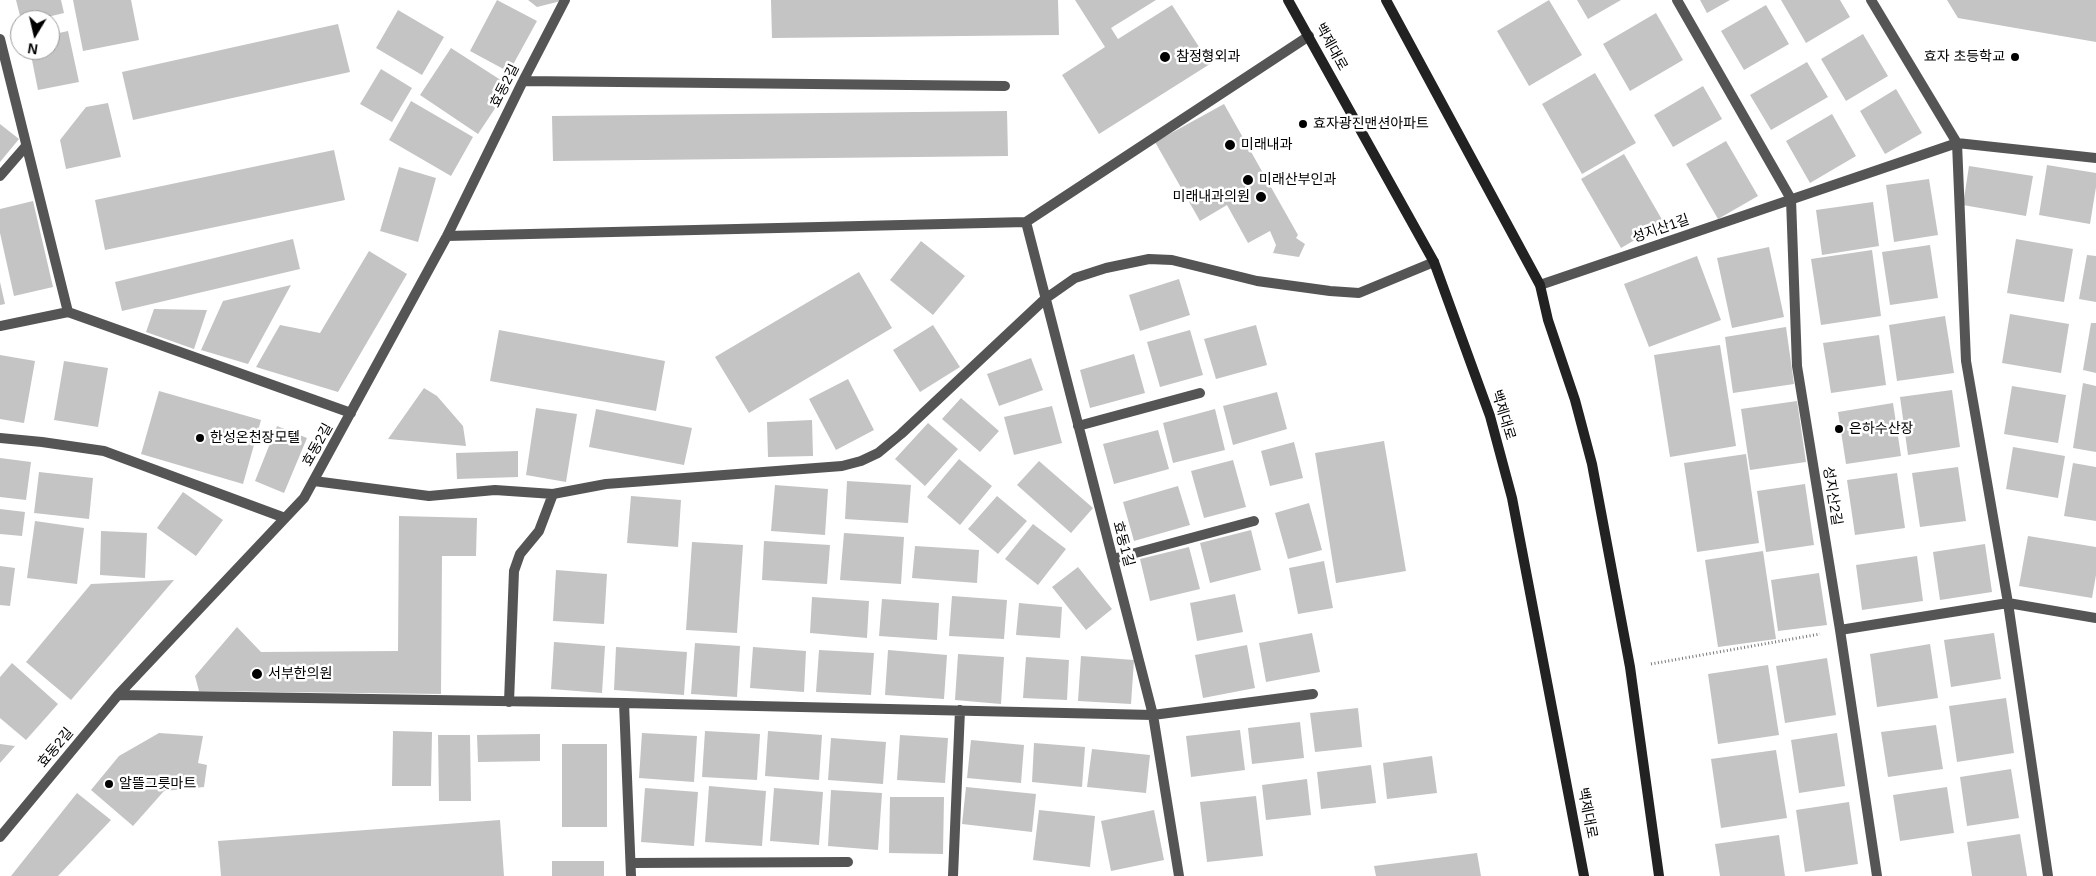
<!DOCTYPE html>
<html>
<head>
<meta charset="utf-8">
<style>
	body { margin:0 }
	#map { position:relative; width:2096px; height:876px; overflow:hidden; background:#fff; font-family:Arial,sans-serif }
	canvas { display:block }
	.north { position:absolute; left:10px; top:10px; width:50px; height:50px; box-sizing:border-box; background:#fff; border:1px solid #999; border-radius:50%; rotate:189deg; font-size:14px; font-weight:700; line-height:20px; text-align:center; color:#000 }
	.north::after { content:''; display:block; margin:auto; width:18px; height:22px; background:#000; clip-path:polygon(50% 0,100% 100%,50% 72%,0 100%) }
</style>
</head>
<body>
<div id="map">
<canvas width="2096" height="876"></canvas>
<div class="north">N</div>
</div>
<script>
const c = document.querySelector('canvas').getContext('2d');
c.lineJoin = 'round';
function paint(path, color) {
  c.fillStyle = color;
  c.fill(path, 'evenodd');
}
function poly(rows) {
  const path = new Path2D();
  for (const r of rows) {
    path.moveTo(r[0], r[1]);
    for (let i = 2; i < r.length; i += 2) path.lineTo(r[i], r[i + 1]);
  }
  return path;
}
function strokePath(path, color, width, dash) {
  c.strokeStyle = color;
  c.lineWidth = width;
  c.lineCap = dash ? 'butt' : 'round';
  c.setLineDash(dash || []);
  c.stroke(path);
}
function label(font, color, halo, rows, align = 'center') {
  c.font = font + ' Arial,"Noto Sans KR",sans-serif';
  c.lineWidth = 5;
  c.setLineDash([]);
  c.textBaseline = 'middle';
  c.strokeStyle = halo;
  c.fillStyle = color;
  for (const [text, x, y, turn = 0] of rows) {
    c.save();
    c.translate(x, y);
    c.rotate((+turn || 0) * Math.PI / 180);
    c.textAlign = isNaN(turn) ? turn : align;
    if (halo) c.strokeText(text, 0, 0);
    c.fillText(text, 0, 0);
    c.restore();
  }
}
const building = poly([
	[16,0,61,0,64,13,35,20,21,20],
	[73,0,131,0,139,40,83,51],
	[497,0,537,21,509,72,470,51],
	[528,0,561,0,561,1,537,7],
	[771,0,1058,0,1059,35,772,38],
	[1075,0,1156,0,1111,28,1118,39,1172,5,1210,64,1099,134,1062,75,1105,47],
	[1549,0,1582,55,1529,86,1497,31],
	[1577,0,1621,0,1588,19],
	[1700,0,1730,0,1707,13],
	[1781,0,1840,0,1850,17,1806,43],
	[1947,0,2096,0,2096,42,1958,18],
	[1766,5,1789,44,1744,70,1721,31],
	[398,10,444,37,422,75,376,48],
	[1656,13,1683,60,1630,91,1603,44],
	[338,24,350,72,133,120,122,72],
	[68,31,79,82,38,90,30,50,50,50,50,35],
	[1863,34,1888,76,1846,101,1821,59],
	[451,48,510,86,478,134,420,95],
	[1807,62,1828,97,1771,130,1750,95],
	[381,69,412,88,392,122,360,104],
	[1595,73,1636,143,1582,174,1542,104],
	[1703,86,1722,119,1673,147,1654,115],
	[1896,89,1922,133,1885,154,1860,111],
	[411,101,473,137,451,176,389,140],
	[108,103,121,157,66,169,60,140,86,107],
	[1224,104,1298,235,1296,238,1305,244,1299,257,1273,253,1276,245,1270,231,1248,243,1227,205,1200,221,1155,142],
	[1007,111,1008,156,553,161,552,116],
	[1832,114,1856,156,1810,183,1786,141],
	[0,124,19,139,0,162],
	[1726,141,1758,196,1718,219,1686,164],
	[334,150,345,200,105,250,95,200],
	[1624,154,1664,223,1621,248,1581,179],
	[2047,165,2096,173,2096,187,2090,224,2039,215],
	[1969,166,2033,176,2026,216,1963,205],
	[399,167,436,178,418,242,380,231],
	[1929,179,1938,235,1894,242,1886,185],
	[33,201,53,287,14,296,0,233,0,209],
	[1873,202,1879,246,1822,255,1816,210],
	[293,239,300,269,122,311,115,282],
	[2016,239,2073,249,2064,302,2007,293],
	[921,241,965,276,933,315,890,280],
	[1930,245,1938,298,1890,305,1882,252],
	[1769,247,1784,317,1732,328,1717,258],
	[1872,250,1881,316,1821,325,1811,259],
	[369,251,407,274,338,392,256,367,280,325,320,333],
	[2087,255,2096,256,2096,302,2079,299],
	[1697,256,1721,320,1649,347,1624,284],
	[859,272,892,328,749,413,715,357],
	[1179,279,1190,315,1140,331,1129,295],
	[0,282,5,304,0,305],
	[291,285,248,364,201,350,223,301],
	[154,309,207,310,194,349,146,332],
	[2010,314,2069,324,2061,373,2002,363],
	[1945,316,1954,373,1897,381,1889,325],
	[2091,323,2096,323,2096,373,2083,370],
	[933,325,960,367,920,392,893,350],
	[1256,325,1267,365,1216,379,1204,339],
	[1786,327,1794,384,1733,393,1725,337],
	[499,330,665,361,656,411,490,381],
	[1190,330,1203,375,1160,387,1147,342],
	[1879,335,1886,385,1831,393,1823,343],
	[1720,345,1736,446,1670,457,1654,355],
	[1134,354,1145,393,1090,408,1080,370],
	[0,355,35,361,24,423,0,419],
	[1031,358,1043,390,999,406,987,374],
	[64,361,108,368,98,427,54,420],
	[848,379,874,430,836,450,809,399],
	[2083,383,2096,386,2096,452,2073,448],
	[2012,386,2066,395,2058,443,2004,434],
	[424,388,437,396,463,426,466,446,388,439],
	[1952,390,1960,447,1908,455,1900,397],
	[159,391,261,420,243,484,141,454],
	[1277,392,1287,429,1233,445,1223,406],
	[961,398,999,431,980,452,942,419],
	[1797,401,1806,462,1750,470,1741,409],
	[1893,403,1901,456,1846,464,1838,412],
	[1052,406,1062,443,1014,455,1004,417],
	[536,408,577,414,566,482,526,475],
	[596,409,692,428,684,465,589,447],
	[1215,409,1225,450,1173,463,1163,423],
	[812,420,813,456,768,457,767,422],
	[928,423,958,449,925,486,895,459],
	[277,426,307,438,284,493,255,481],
	[1158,430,1169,469,1114,484,1103,444],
	[1384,441,1406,571,1336,583,1315,453],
	[1294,442,1303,478,1270,486,1261,451],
	[2013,447,2065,456,2058,498,2006,489],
	[518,451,518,477,457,479,456,453],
	[1746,454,1759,543,1697,552,1684,463],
	[0,458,31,462,26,500,0,497],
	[959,459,992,486,960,525,927,497],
	[1233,460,1246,507,1204,518,1191,471],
	[1039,461,1093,508,1071,533,1017,485],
	[2073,463,2096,467,2096,521,2064,516],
	[1958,467,1966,521,1920,527,1912,473],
	[39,472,93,478,89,519,34,513],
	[1897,473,1905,528,1855,535,1847,480],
	[847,481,911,485,908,523,845,519],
	[1805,484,1814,545,1766,552,1757,491],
	[775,485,828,489,825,535,771,531],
	[1178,486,1190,525,1134,541,1123,502],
	[183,492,223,520,196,556,157,528],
	[631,496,681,500,678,547,627,543],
	[997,496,1027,521,998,554,968,529],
	[1309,503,1322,550,1288,559,1275,513],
	[0,509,25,512,22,536,0,534],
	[399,516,477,518,476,556,442,556,441,694,199,691,195,676,237,627,261,652,398,651],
	[35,521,84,528,77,584,27,578],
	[1033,524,1066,549,1038,585,1005,559],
	[1251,530,1261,570,1210,583,1200,543],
	[101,531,147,533,145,578,100,575],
	[844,533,904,537,901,584,840,580],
	[2028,536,2096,547,2096,575,2092,598,2019,586],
	[764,541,830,545,827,584,762,580],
	[692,542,743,545,737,633,686,630],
	[1985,544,1992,592,1940,600,1933,552],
	[915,546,979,550,977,583,912,578],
	[1189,547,1200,589,1150,601,1140,559],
	[1763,551,1776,639,1718,647,1705,560],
	[1917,556,1923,601,1862,610,1856,565],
	[1324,561,1333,608,1298,614,1289,568],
	[0,566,15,568,10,606,0,605],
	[1078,567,1112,609,1086,630,1052,587],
	[556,570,607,574,604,624,553,621],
	[1819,573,1827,625,1778,631,1771,580],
	[174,580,71,700,26,662,91,584],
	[1235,594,1243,632,1197,641,1190,603],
	[952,596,1007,600,1004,639,949,636],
	[812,597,869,601,867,638,810,633],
	[882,599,939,603,937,640,879,636],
	[1019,603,1062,607,1060,638,1016,635],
	[1312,633,1320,672,1266,682,1259,643],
	[1994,633,2001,679,1951,687,1944,640],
	[554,642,605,646,602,693,551,689],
	[695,643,740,646,737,697,691,694],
	[1930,644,1938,698,1877,707,1870,654],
	[1247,645,1255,688,1203,698,1195,655],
	[616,647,687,652,684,695,614,690],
	[753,647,806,651,804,692,750,688],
	[819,650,874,653,871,695,816,692],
	[888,650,947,655,944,699,885,695],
	[958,654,1004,657,1001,704,955,700],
	[1081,656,1134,660,1131,704,1078,701],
	[1026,657,1069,660,1067,700,1023,698],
	[1827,658,1836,715,1785,723,1776,666],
	[12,663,58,704,26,740,0,718,0,677],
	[1768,665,1779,735,1718,744,1708,674],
	[2006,698,2014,753,1957,762,1949,706],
	[1358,708,1362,747,1315,752,1310,713],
	[1300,722,1304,758,1252,764,1248,728],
	[1936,725,1943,769,1888,777,1881,732],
	[1240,730,1245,770,1191,777,1186,736],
	[393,731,432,732,431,786,392,786],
	[705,731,760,734,757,780,702,777],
	[768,731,822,735,819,780,765,776],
	[159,733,203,736,198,763,207,765,204,787,164,791,133,826,91,790,119,756],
	[642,733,697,736,694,782,639,778],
	[1837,733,1845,786,1799,793,1791,740],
	[540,734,540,761,478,762,477,735],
	[438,735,470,735,471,801,439,801],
	[900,735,948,738,945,783,897,780],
	[831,738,886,742,883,784,828,780],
	[971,740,1024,745,1021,783,967,778],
	[1034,743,1085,747,1082,787,1032,782],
	[0,744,15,746,0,763],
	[562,744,607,744,607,827,562,827],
	[1092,749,1150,755,1146,793,1087,787],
	[1776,750,1787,818,1721,828,1711,759],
	[1432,756,1437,793,1387,799,1383,763],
	[1371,765,1376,803,1321,809,1317,772],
	[2011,769,2019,818,1967,826,1960,777],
	[1307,779,1311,815,1266,820,1262,785],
	[709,786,766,791,762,846,705,842],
	[966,787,1036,794,1032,832,962,824],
	[1947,787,1954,833,1900,841,1893,795],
	[645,788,698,792,694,846,641,842],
	[774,788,823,792,819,845,770,841],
	[831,790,882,793,878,850,828,846],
	[77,793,111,820,58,876,11,876],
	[1256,796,1263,856,1207,862,1200,802],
	[890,797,944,797,943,854,889,853],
	[1849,802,1858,864,1805,872,1796,810],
	[1039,810,1095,816,1090,867,1033,860],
	[1154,810,1164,860,1111,871,1101,821],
	[500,820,504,876,221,876,218,841],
	[2020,834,2027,876,1972,876,1967,842],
	[1779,835,1785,876,1720,876,1715,844],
	[1477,853,1481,876,1376,876,1374,866],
	[552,861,604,861,604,876,552,876]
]);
const path = poly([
	[1651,664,1820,634]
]);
const street = poly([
	[1677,0,1791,199,1797,366,1840,630,1877,876],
	[1871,0,1957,143,1966,361,2008,603,2048,876],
	[0,39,68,312],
	[523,81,1005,86],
	[0,176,26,146],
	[1026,222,1153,715,1179,876],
	[447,236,1026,222,1309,36],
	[1540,285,1957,143,2096,158],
	[0,326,68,312,351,413],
	[1078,426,1200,393],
	[0,438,42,442,104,451,285,518],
	[314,481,429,496,495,490,553,494],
	[1113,559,1254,521],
	[1840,630,2008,603,2096,618],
	[118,695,624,703,1153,715,1313,694],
	[509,702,514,571,520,554,539,531,553,494,606,484,842,466,861,461,878,453,901,434,1045,299,1075,278,1106,268,1149,259,1172,260,1257,281,1330,291,1359,293,1434,262],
	[624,703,631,876],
	[0,837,118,695,304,498,447,236,523,81,565,0],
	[631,863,848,862],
	[953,876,960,710]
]);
const secondary = poly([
	[1288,0,1434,262,1490,416,1512,498,1584,876],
	[1386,0,1540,285,1548,320,1575,400,1592,464,1630,667,1659,876]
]);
const markers = [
	[1165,57,6,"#000"],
	[2015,57,5,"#000"],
	[1303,124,5,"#000"],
	[1230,145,6,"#000"],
	[1248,180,6,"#000"],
	[1261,197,6,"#000"],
	[1839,429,5,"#000"],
	[200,438,5,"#000"],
	[257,674,6,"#000"],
	[109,784,5,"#000"]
];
const streetNames = [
	["백제대로",1331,47,61],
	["효동2길",505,86,-63],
	["성지산1길",1661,229,-19],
	["백제대로",1503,415,73],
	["효동2길",318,445,-61],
	["성지산2길",1832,496,81],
	["효동1길",1123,544,75],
	["효동2길",56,748,-50],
	["백제대로",1587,813,79]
];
const poiNames = [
	["참정형외과",1176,57],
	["효자 초등학교",2005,57,"right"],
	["효자광진맨션아파트",1313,124],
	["미래내과",1241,145],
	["미래산부인과",1259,180],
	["미래내과의원",1250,197,"right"],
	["은하수산장",1849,429],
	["한성온천장모텔",210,438],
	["서부한의원",268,674],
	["알뜰그릇마트",119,784]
];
paint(building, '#c4c4c4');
strokePath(path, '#777', 3, [1, 2.5]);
strokePath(street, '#555', 10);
strokePath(secondary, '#222', 10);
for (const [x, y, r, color] of markers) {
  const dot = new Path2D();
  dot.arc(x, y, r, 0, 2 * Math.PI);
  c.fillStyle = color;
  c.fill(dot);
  strokePath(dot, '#fff', 2);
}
label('14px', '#000', '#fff', streetNames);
label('14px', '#000', '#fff', poiNames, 'left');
</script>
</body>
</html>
